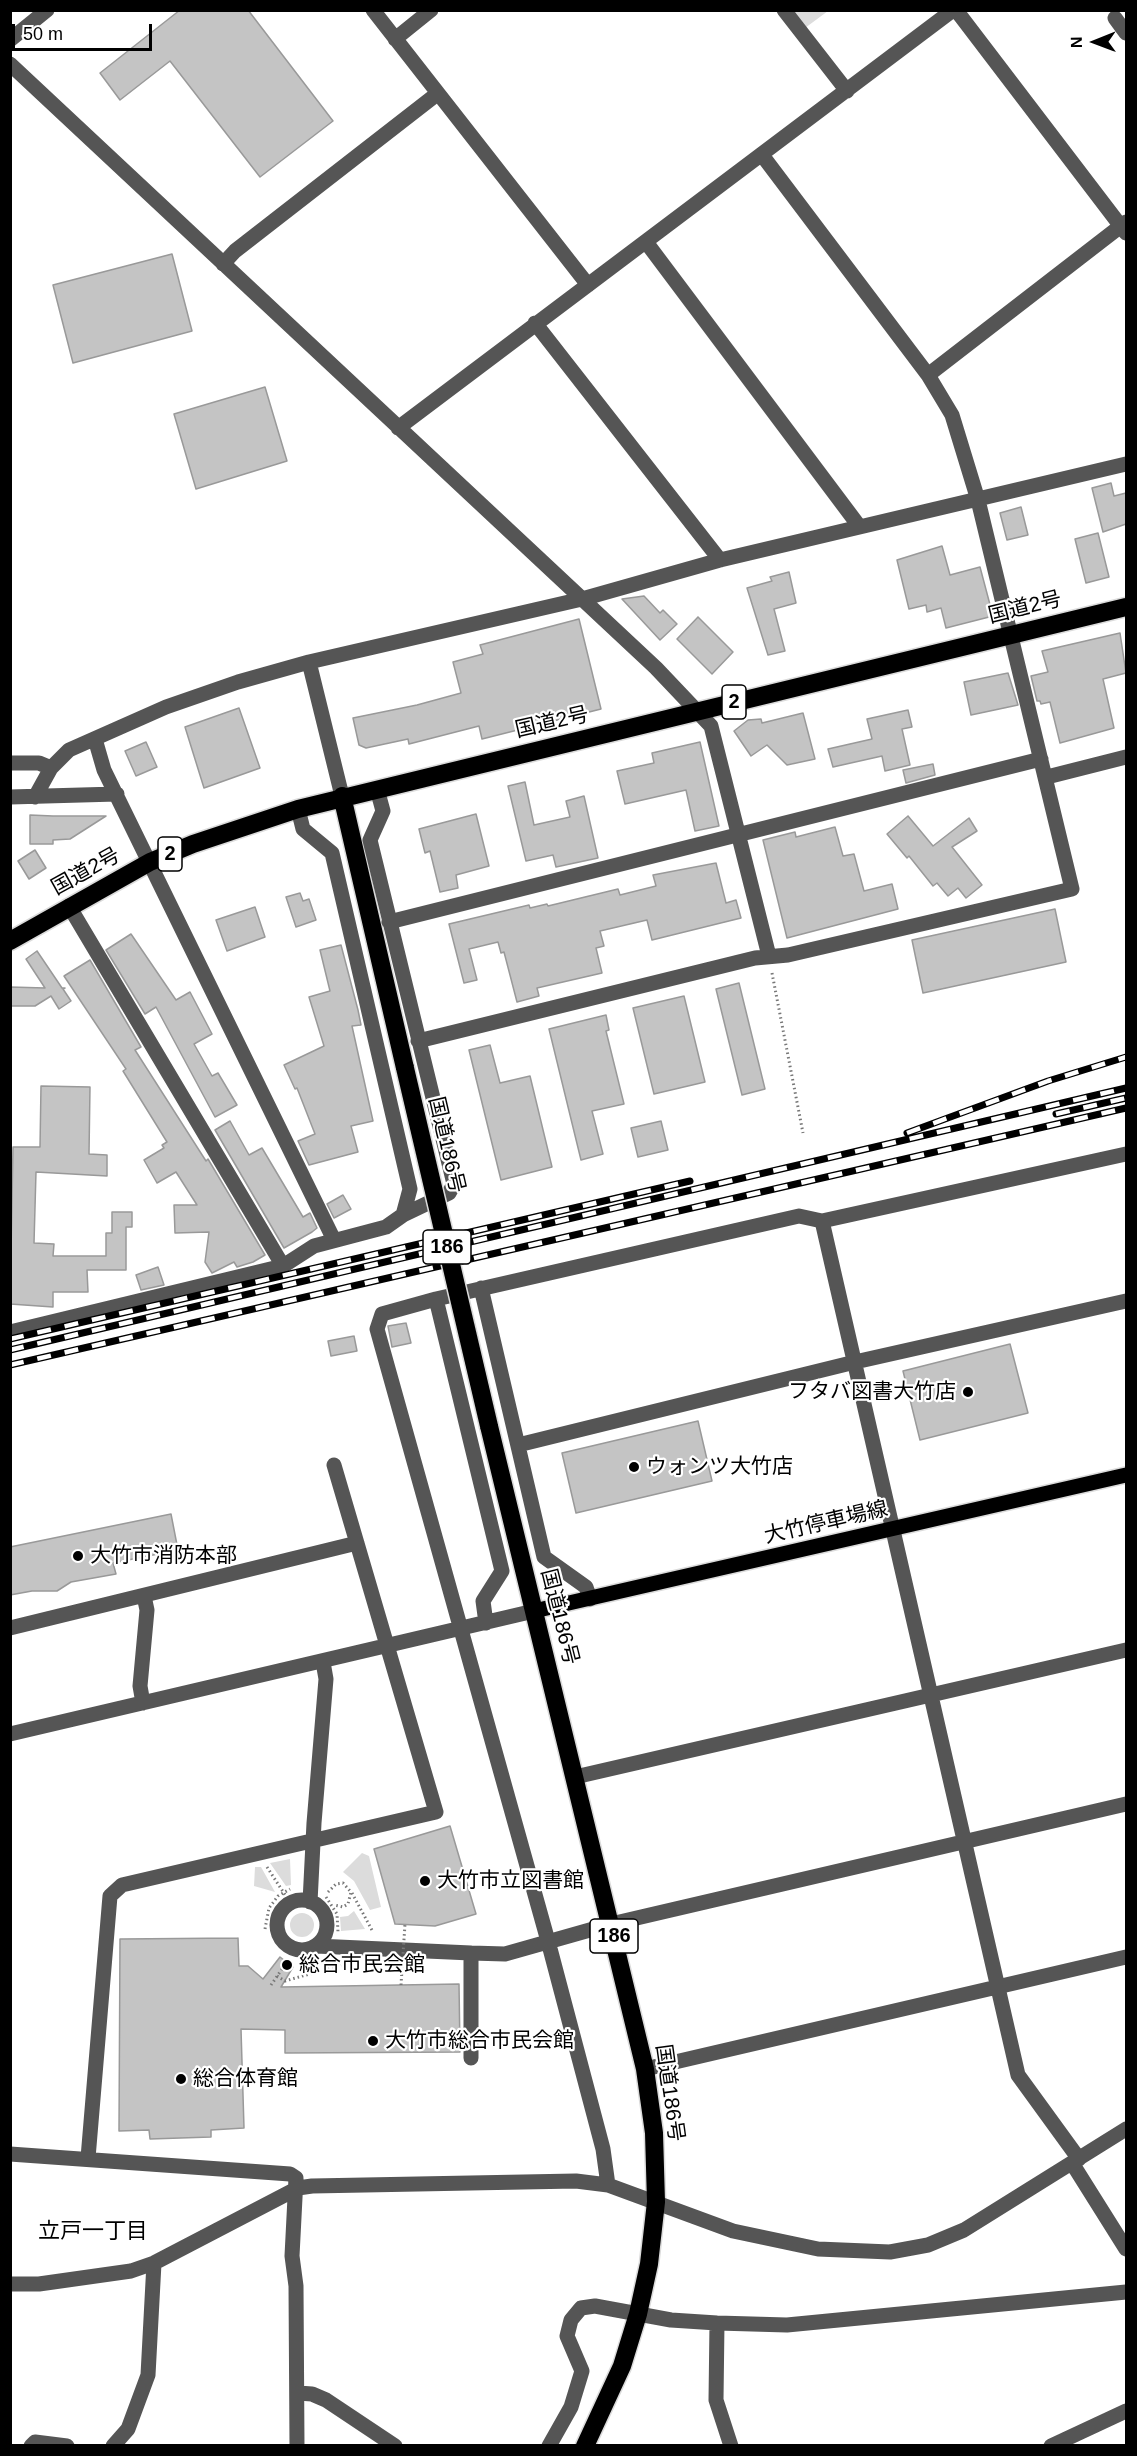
<!DOCTYPE html>
<html>
<head>
<meta charset="utf-8">
<style>
	body { margin:0 }
	#map { position:relative; width:1137px; height:2456px; overflow:hidden; background:#fff; font-family:Arial,sans-serif }
	canvas { display:block }
	.frame { position:absolute; inset:0; border:12px solid #000; pointer-events:none }
	.north { position:absolute; left:1065px; top:12px; width:60px; height:60px; -webkit-text-stroke:4px #fff; paint-order:stroke; rotate:269deg; font-size:16px; font-weight:700; line-height:24px; text-align:center; color:#000 }
	.north::after { content:''; display:block; margin:auto; width:21px; height:27px; background:#000; clip-path:polygon(50% 0,100% 100%,50% 72%,0 100%) }
	.scale { position:absolute; left:12px; top:24px; width:140px; height:27px; box-sizing:border-box; border:3px solid #000; border-top:0; padding-left:8px; font-size:18px; line-height:21px; white-space:nowrap; color:#000; -webkit-text-stroke:4px #fff; paint-order:stroke }
</style>
</head>
<body>
<div id="map">
<canvas width="1137" height="2456"></canvas>
<div class="frame"></div>
<div class="north">N</div>
<div class="scale">50 m</div>
</div>
<script>
const c = document.querySelector('canvas').getContext('2d');
c.lineJoin = 'round';
function paint(path, color) {
  c.fillStyle = color;
  c.fill(path, 'evenodd');
}
function poly(rows) {
  const path = new Path2D();
  for (const r of rows) {
    if (r.length === 3) {
      path.moveTo(r[0] + r[2], r[1]);
      path.arc(r[0], r[1], r[2], 0, 2 * Math.PI);
      continue;
    }
    path.moveTo(r[0], r[1]);
    for (let i = 2; i < r.length; i += 2) path.lineTo(r[i], r[i + 1]);
  }
  return path;
}
function strokePath(path, color, width, dash) {
  c.strokeStyle = color;
  c.lineWidth = width;
  c.lineCap = dash ? 'butt' : 'round';
  c.setLineDash(dash || []);
  c.stroke(path);
}
function label(font, color, halo, rows, align = 'center') {
  c.font = font + ' Arial,"Noto Sans JP",sans-serif';
  c.lineWidth = 4.5;
  c.setLineDash([]);
  c.textBaseline = 'middle';
  c.strokeStyle = halo;
  c.fillStyle = color;
  for (const [text, x, y, turn = 0] of rows) {
    c.save();
    c.translate(x, y);
    c.rotate((+turn || 0) * Math.PI / 180);
    c.textAlign = isNaN(turn) ? turn : align;
    if (halo) c.strokeText(text, 0, 0);
    c.fillText(text, 0, 0);
    c.restore();
  }
}
const green = poly([
	[792,11,828,11,805,28],
	[362,1853,369,1856,381,1907,370,1910,354,1881,343,1872],
	[290,1859,291,1885,286,1886,270,1863],
	[255,1867,261,1867,275,1892,254,1886],
	[354,1911,365,1929,341,1931,340,1917,348,1916],
	[302,1925,12]
]);
const building = poly([
	[180,10,248,10,333,121,260,177,170,61,120,100,100,73,180,10],
	[172,254,192,331,73,363,53,285,172,254],
	[265,387,287,461,196,489,174,414,265,387],
	[1111,483,1114,496,1126,493,1126,524,1103,532,1092,488,1111,483],
	[1021,507,1028,535,1007,540,1000,513,1021,507],
	[1098,533,1109,577,1086,583,1075,539,1098,533],
	[942,546,950,575,980,567,993,616,946,628,941,608,927,612,926,605,909,609,897,560,942,546],
	[789,572,796,603,774,609,785,651,768,655,747,588,772,581,770,577,789,572],
	[644,596,660,613,663,610,677,624,660,640,622,599,644,596],
	[698,617,733,652,712,674,677,639,698,617],
	[579,619,601,709,482,739,479,726,409,744,408,739,366,748,359,745,353,718,417,705,461,693,453,662,483,654,480,645,579,619],
	[1120,633,1126,673,1103,679,1114,728,1060,743,1050,702,1041,704,1040,701,1037,701,1031,676,1048,672,1042,651,1120,633],
	[1008,673,1018,705,971,715,964,682,1008,673],
	[239,708,260,768,204,788,185,727,239,708],
	[908,710,912,727,902,729,910,765,885,771,882,756,833,767,828,749,872,739,867,719,908,710],
	[803,713,815,759,787,765,767,745,751,756,734,731,748,720,761,719,762,723,803,713],
	[146,742,157,767,136,776,125,751,146,742],
	[700,742,719,826,695,831,686,790,625,804,617,771,654,763,652,753,700,742],
	[933,764,935,775,906,783,903,770,933,764],
	[525,782,534,825,570,817,566,801,584,796,598,858,556,867,553,855,526,861,508,786,525,782],
	[476,814,489,866,456,875,458,888,440,892,430,851,425,853,419,829,476,814],
	[30,815,53,816,106,816,70,839,53,840,53,844,30,844,30,815],
	[908,816,933,846,969,818,977,831,952,847,982,885,966,898,958,888,948,896,937,883,933,886,909,856,907,858,887,834,908,816],
	[835,827,843,856,854,854,864,891,892,884,898,909,787,938,763,840,795,832,796,837,835,827],
	[35,850,46,868,29,879,18,861,35,850],
	[716,863,726,903,736,900,741,918,652,940,647,920,600,931,604,946,596,948,602,973,537,988,539,996,517,1002,504,952,501,953,498,942,469,949,477,980,464,983,449,924,529,905,530,908,547,904,548,906,618,889,620,895,656,886,653,875,716,863],
	[300,893,303,901,309,899,316,920,296,927,286,897,300,893],
	[255,907,265,937,227,951,216,920,255,907],
	[1055,909,1066,962,923,993,912,940,1055,909],
	[131,934,176,1000,190,992,212,1034,194,1044,212,1076,218,1073,237,1105,215,1117,156,1007,145,1014,106,950,131,934],
	[341,945,358,1010,361,1025,352,1026,373,1121,351,1126,358,1152,309,1165,298,1141,315,1134,297,1088,295,1089,284,1065,324,1046,309,997,330,991,320,950,341,945],
	[37,951,62,988,65,988,63,989,71,1001,59,1009,51,996,35,1006,10,1006,10,987,45,988,26,959,37,951],
	[90,960,141,1047,135,1050,206,1161,208,1159,265,1255,253,1262,237,1267,234,1262,212,1273,205,1262,209,1232,175,1233,174,1205,197,1205,176,1172,157,1183,144,1160,164,1148,162,1145,167,1142,123,1071,126,1069,64,976,90,960],
	[739,983,765,1089,742,1095,716,989,739,983],
	[684,996,705,1082,654,1094,633,1008,684,996],
	[606,1015,609,1030,606,1031,624,1104,592,1111,603,1154,581,1160,549,1029,606,1015],
	[490,1045,500,1083,530,1076,552,1167,501,1180,469,1050,490,1045],
	[41,1086,90,1087,89,1154,107,1155,107,1176,36,1172,34,1243,54,1244,53,1256,106,1256,106,1233,112,1233,112,1212,132,1212,132,1227,126,1227,126,1270,87,1270,88,1292,53,1292,53,1307,10,1304,13,1147,40,1147,41,1086],
	[230,1121,249,1155,262,1148,303,1217,310,1213,317,1228,312,1232,284,1248,215,1130,230,1121],
	[661,1121,668,1150,638,1157,631,1128,661,1121],
	[343,1195,351,1209,334,1218,327,1204,343,1195],
	[158,1267,164,1285,141,1290,136,1275,158,1267],
	[406,1323,411,1343,392,1347,388,1326,406,1323],
	[354,1336,357,1351,331,1356,328,1341,354,1336],
	[1010,1344,1028,1413,920,1440,903,1371,1010,1344],
	[698,1421,712,1481,576,1513,562,1453,698,1421],
	[171,1514,178,1550,113,1563,116,1574,71,1582,57,1591,32,1591,10,1595,10,1547,171,1514],
	[450,1826,476,1914,435,1926,395,1924,374,1849,450,1826],
	[238,1938,239,1966,248,1966,263,1979,280,1957,293,1967,281,1987,459,1984,460,2052,285,2053,285,2030,241,2029,244,2128,211,2130,211,2137,150,2139,149,2130,119,2131,120,1939,238,1938]
]);
const path = poly([
	[772,973,803,1133],
	[267,1867,291,1904],
	[328,1892,336,1884,343,1883,351,1892,348,1904,343,1907,334,1905],
	[352,1893,373,1932],
	[326,1897,337,1914,338,1932],
	[265,1929,269,1908,278,1896,290,1889],
	[277,1976,285,1981,341,1965],
	[271,1985,287,1962]
]);
const minor = poly([
	[373,10,588,285],
	[784,10,847,91],
	[956,10,1126,233],
	[1115,18,1126,33],
	[395,39,431,10],
	[10,40,47,10],
	[10,64,656,668,711,726,769,956],
	[646,242,859,526],
	[223,264,235,251,437,94],
	[535,323,720,560],
	[928,375,1126,222],
	[398,428,953,10],
	[309,662,342,796],
	[95,739,104,770,334,1240],
	[10,763,39,763,51,768],
	[1047,777,1126,757],
	[377,789,383,811,370,840,454,1184,449,1193,403,1215],
	[10,797,117,794],
	[35,797,51,768,69,750,166,707,238,682,309,662,582,599,720,560,1126,464],
	[69,906,283,1266],
	[389,922,1041,759],
	[418,1041,755,958,788,955,1072,889,978,500,952,415,928,375,762,155],
	[822,1221,1018,2075,1079,2159],
	[481,1288,544,1557,586,1587,590,1599],
	[436,1299,502,1571,483,1601,486,1623],
	[10,1332,283,1266,314,1246,386,1227,403,1215,410,1189,332,853,303,829,298,809],
	[518,1445,855,1362,1126,1301],
	[10,1628,357,1543],
	[143,1703,140,1686,147,1610,144,1596],
	[10,1734,534,1611],
	[575,1777,1126,1650],
	[302,1925,25],
	[310,1902,314,1823,326,1679,323,1662],
	[316,1946,471,1953],
	[471,2058,471,1953,505,1954,611,1924,1126,1804],
	[645,2069,1126,1957],
	[10,2154,290,2174,296,2178,292,2256,296,2286,297,2446],
	[88,2158,110,1896,122,1885,436,1812,334,1465],
	[1072,2163,1126,2249],
	[608,2185,603,2149,548,1941,377,1329,382,1314,436,1299,799,1216,822,1221,1126,1154],
	[10,2284,39,2284,131,2271,154,2263,298,2188,312,2186,576,2181,608,2185,733,2231,818,2249,890,2252,928,2245,964,2230,1126,2129],
	[717,2323,716,2400,731,2446],
	[298,2393,312,2394,326,2400,395,2446],
	[31,2446,35,2442,67,2446],
	[113,2446,128,2429,148,2375,154,2263],
	[549,2446,571,2407,582,2371,567,2336,571,2320,581,2308,595,2306,671,2320,717,2323,787,2325,1126,2292],
	[1051,2446,1126,2411]
]);
const major = poly([
	[534,1611,1126,1475]
]);
const highway = poly([
	[342,796,405,1068],
	[10,941,150,862,193,844,298,809,1126,607],
	[489,1426,645,2069,654,2133,656,2202,649,2264,638,2314,622,2366,585,2446]
]);
const rail = poly([
	[1056,1114,1126,1098],
	[907,1133,1048,1081,1126,1057],
	[10,1339,690,1181],
	[10,1350,1126,1088],
	[10,1365,1126,1108]
]);
const pathBridge = poly([
	[401,1985,405,1924]
]);
const highwayBridge = poly([
	[405,1068,489,1426]
]);
const markers = [
	[968,1392,6,"#000"],
	[634,1467,6,"#000"],
	[78,1556,6,"#000"],
	[425,1881,6,"#000"],
	[287,1965,6,"#000"],
	[373,2041,6,"#000"],
	[181,2079,6,"#000"]
];
const shields = [
	[734,702,24],
	[170,854,24],
	[447,1247,48],
	[614,1936,48]
];
const shieldNames = [
	["2",734,702],
	["2",170,854],
	["186",447,1247],
	["186",614,1936]
];
const streetNames = [
	["国道2号",1025,608,-14],
	["国道2号",552,723,-13],
	["国道2号",86,872,-29],
	["国道186号",446,1145,77],
	["大竹停車場線",826,1523,-13],
	["国道186号",559,1617,76],
	["国道186号",669,2093,82]
];
const poiNames = [
	["フタバ図書大竹店",956,1392,"right"],
	["ウォンツ大竹店",646,1467],
	["大竹市消防本部",90,1556],
	["大竹市立図書館",437,1881],
	["総合市民会館",299,1965],
	["大竹市総合市民会館",385,2041],
	["総合体育館",193,2079]
];
const neighbourhoodNames = [
	["立戸一丁目",93,2232]
];
paint(green, '#dcdcdc');
paint(building, '#c4c4c4');
strokePath(building, '#999', 1.5);
strokePath(major, '#dbdbdb', 18);
strokePath(highway, '#dbdbdb', 21);
strokePath(path, '#777', 3, [1.5, 3]);
strokePath(minor, '#555', 15);
strokePath(major, '#000', 15);
strokePath(highway, '#000', 18);
strokePath(rail, '#000', 7);
strokePath(rail, '#fff', 4.5, [14]);
strokePath(highwayBridge, '#dbdbdb', 21, []);
strokePath(pathBridge, '#777', 3, [1.5, 3]);
strokePath(highwayBridge, '#000', 18);
for (const [x, y, r, color] of markers) {
  const dot = new Path2D();
  dot.arc(x, y, r, 0, 2 * Math.PI);
  c.fillStyle = color;
  c.fill(dot);
  strokePath(dot, '#fff', 2);
}
for (const [x, y, w] of shields) {
  const box = new Path2D();
  box.roundRect(x - w / 2, y - 17, w, 34, 4.5);
  c.fillStyle = '#fff';
  c.fill(box);
  strokePath(box, '#000', 1.5);
}
label('bold 20px', '#000', null, shieldNames);
label('21px', '#000', '#fff', streetNames);
label('21px', '#000', '#fff', poiNames, 'left');
label('22px', '#000', '#fff', neighbourhoodNames);
</script>
</body>
</html>
